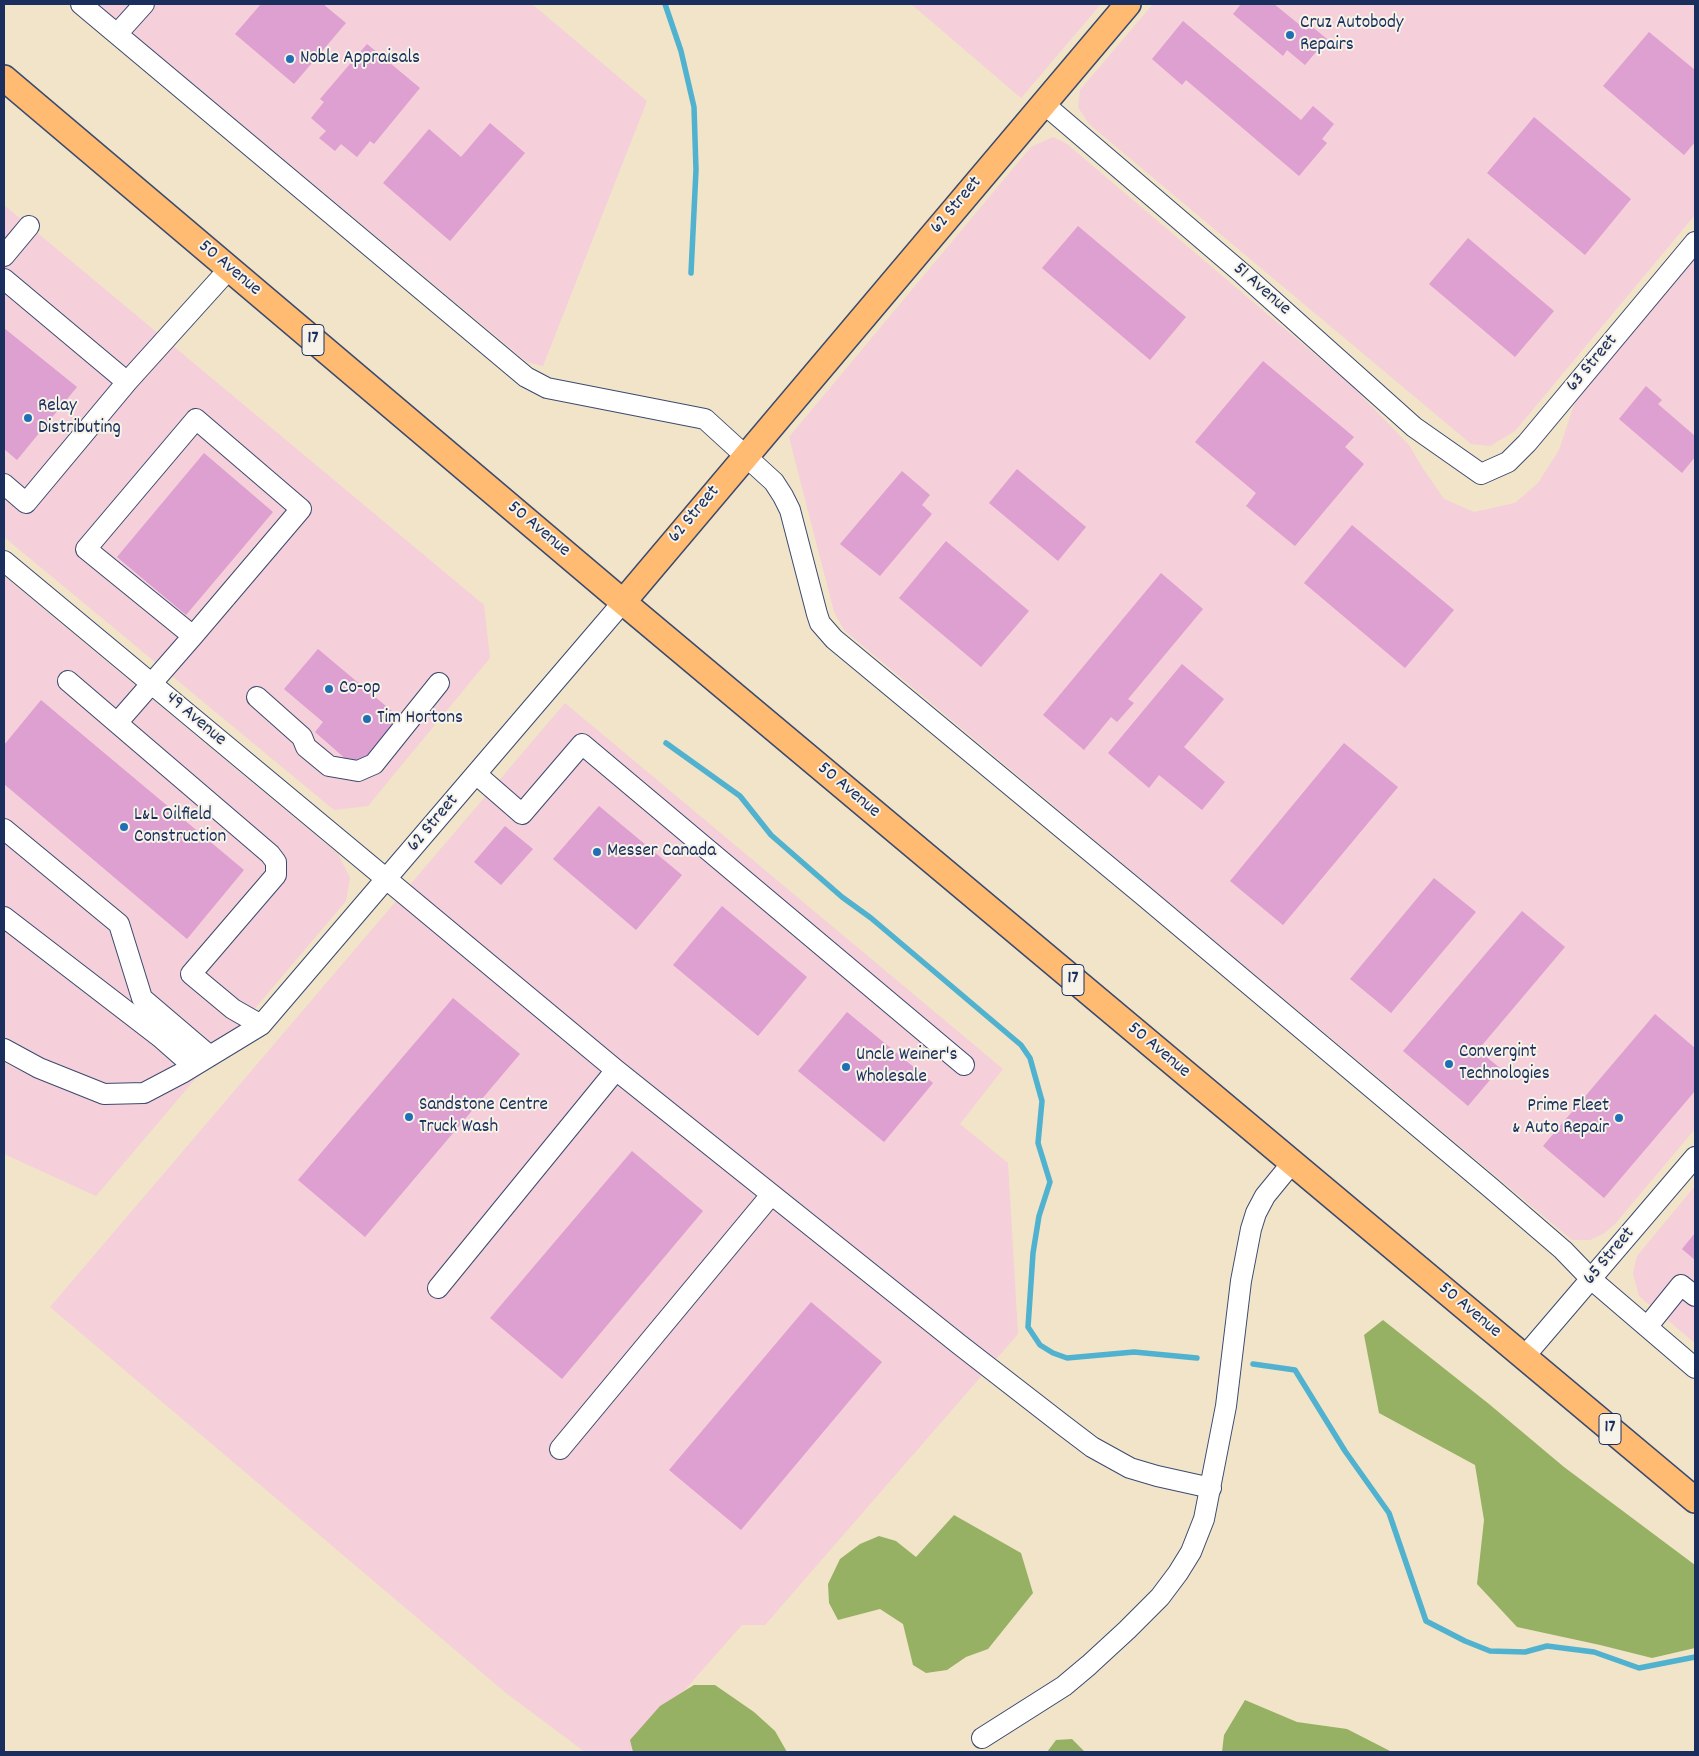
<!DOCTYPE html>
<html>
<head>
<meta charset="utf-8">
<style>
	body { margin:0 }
	#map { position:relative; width:1699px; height:1756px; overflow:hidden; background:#f1e4c9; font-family:Dekko,sans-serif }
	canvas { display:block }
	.frame { position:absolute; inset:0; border:5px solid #1b2f5e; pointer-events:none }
</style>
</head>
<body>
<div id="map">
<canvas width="1699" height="1756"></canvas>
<div class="frame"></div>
</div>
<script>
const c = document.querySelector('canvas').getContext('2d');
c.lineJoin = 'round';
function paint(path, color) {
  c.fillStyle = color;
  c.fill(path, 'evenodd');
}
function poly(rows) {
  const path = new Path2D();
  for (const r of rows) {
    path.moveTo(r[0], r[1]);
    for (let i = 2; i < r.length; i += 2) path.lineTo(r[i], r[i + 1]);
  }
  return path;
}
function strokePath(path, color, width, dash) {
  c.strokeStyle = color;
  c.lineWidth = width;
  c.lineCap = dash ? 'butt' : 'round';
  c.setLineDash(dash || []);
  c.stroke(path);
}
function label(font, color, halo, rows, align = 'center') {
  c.font = font + ' Dekko,sans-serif';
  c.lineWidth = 4;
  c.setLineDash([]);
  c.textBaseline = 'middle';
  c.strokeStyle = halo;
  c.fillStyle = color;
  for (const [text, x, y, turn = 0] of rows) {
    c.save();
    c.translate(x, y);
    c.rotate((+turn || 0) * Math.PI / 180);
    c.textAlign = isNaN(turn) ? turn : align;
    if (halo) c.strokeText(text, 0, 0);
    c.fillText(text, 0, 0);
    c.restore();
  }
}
const built = poly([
	[97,4,532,4,647,101,543,366,527,362],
	[911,4,1101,4,1021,98],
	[1153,4,1695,4,1695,215,1515,431,1490,446,1471,444,1089,124,1078,107,1080,90],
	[1053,137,1067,144,1352,386,1409,445,1422,467,1444,499,1474,512,1515,503,1538,483,1559,450,1576,399,1695,258,1695,1129,1615,1224,1603,1234,1590,1240,1572,1240,844,630,834,612,789,437,1031,147],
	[4,205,484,605,490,658,368,806,334,810,4,537],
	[4,576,338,854,350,878,346,901,96,1196,4,1154],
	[565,703,1003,1069,960,1124,1008,1163,1018,1334,765,1625,742,1625,630,1752,585,1752,506,1693,50,1307],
	[1695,1186,1695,1343,1639,1296,1633,1274,1637,1256]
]);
const forest = poly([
	[1383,1320,1489,1404,1564,1467,1695,1565,1695,1648,1652,1658,1600,1645,1517,1627,1477,1584,1484,1520,1475,1465,1379,1413,1364,1335],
	[954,1515,1021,1553,1033,1593,988,1649,966,1657,947,1670,926,1673,913,1665,903,1624,880,1609,838,1620,829,1603,828,1584,840,1559,860,1544,879,1536,896,1541,916,1557],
	[694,1685,715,1685,754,1712,775,1731,787,1752,633,1752,630,1740,660,1706],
	[1245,1700,1297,1722,1347,1729,1392,1752,1222,1752,1224,1735],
	[1072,1739,1085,1752,1047,1752,1056,1740]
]);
const stream = poly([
	[665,4,681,51,694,107,696,170,691,273],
	[666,743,740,796,771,835,842,897,871,918,1021,1045,1030,1058,1042,1101,1038,1143,1050,1182,1039,1216,1033,1253,1028,1327,1040,1345,1053,1353,1067,1358,1134,1352,1197,1358],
	[1253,1364,1295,1370,1345,1451,1389,1513,1426,1621,1465,1641,1490,1651,1525,1652,1547,1646,1594,1652,1639,1668,1695,1657]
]);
const building = poly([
	[261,4,323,4,346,23,294,84,235,34],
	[1241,4,1274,4,1306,30,1310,25,1327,39,1305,65,1287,50,1283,56,1233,14],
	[1183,21,1301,120,1313,106,1334,124,1322,139,1327,143,1299,176,1186,80,1182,85,1152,59],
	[1649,32,1695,70,1695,142,1684,155,1603,86],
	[367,44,420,88,374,144,370,141,357,157,341,144,335,151,319,138,326,131,311,118,324,102,320,99],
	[1534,117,1631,199,1585,255,1487,173],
	[490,123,525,153,450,241,383,183,429,129,461,157],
	[1078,226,1186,317,1150,360,1042,268],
	[1468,238,1554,311,1515,357,1429,284],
	[4,328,77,387,17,460,4,449],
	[1263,361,1354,437,1345,447,1364,464,1295,546,1246,506,1256,493,1195,442],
	[1646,386,1662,400,1658,404,1695,436,1695,457,1682,473,1619,419],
	[204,453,273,512,186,615,117,557],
	[1017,469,1086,527,1058,561,989,503],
	[902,471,930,495,922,505,932,514,880,576,840,544],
	[1352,525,1454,610,1405,668,1304,583],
	[946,541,1029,611,981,667,899,598],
	[1161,573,1203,609,1128,699,1134,703,1117,722,1111,717,1084,750,1043,715],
	[318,649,399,717,356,768,315,732,323,722,284,689],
	[1182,664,1224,699,1184,747,1225,782,1202,810,1159,775,1149,788,1108,753],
	[41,700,244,870,187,939,4,784,4,745],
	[1344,743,1398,787,1283,925,1230,881],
	[599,806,682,875,636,930,553,859],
	[505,826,533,849,501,885,474,862],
	[1434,878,1476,912,1391,1013,1350,979],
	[722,906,807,977,758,1036,673,965],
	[1522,911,1565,947,1478,1050,1500,1068,1468,1106,1403,1051],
	[453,998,520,1054,365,1237,298,1180],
	[847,1012,933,1083,884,1142,798,1071],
	[1655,1014,1695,1048,1695,1091,1604,1198,1543,1146],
	[632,1151,703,1211,562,1379,490,1318],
	[1695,1233,1695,1260,1682,1249],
	[811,1302,882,1362,741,1530,669,1470]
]);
const minor = poly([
	[81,4,526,377,547,388,705,419,774,482,783,496,790,510,817,614,820,623,834,639,1144,896,1491,1188,1563,1250,1591,1279,1695,1368],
	[117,34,144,4],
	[1044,104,1243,274,1414,427,1481,474,1508,462,1527,443,1695,242],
	[4,256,29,226],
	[4,279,127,382],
	[4,484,26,503,127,382,229,269],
	[4,561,616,1070,960,1345,1063,1425,1092,1447,1130,1468,1157,1476,1211,1488],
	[68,681,256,842,270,854,276,862,276,875,191,974,233,1009,261,1025],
	[257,697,302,737,306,747,329,766,358,771,374,764,439,683],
	[117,723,193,636,301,509,196,419,86,549,193,636],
	[476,774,522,814,582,744,964,1065],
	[4,829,119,924,142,998,210,1056],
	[4,917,160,1037,193,1066],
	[4,1049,39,1068,104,1094,144,1093,182,1073,261,1025,623,602],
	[438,1288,616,1070],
	[1647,1327,1681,1285,1695,1296],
	[1524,1357,1695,1157],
	[560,1449,771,1195],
	[982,1738,1064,1686,1089,1665,1127,1630,1160,1597,1178,1573,1191,1552,1204,1519,1226,1406,1241,1281,1251,1229,1256,1213,1265,1196,1292,1163]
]);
const major = poly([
	[4,78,623,602,1695,1500],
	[623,602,1128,4]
]);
const markers = [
	[1290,35,5,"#1f6fb2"],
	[290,59,5,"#1f6fb2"],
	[28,418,5,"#1f6fb2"],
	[329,689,5,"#1f6fb2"],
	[367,719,5,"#1f6fb2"],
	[124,827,5,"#1f6fb2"],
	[597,852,5,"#1f6fb2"],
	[1449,1064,5,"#1f6fb2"],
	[846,1067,5,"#1f6fb2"],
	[409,1117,5,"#1f6fb2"],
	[1619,1118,5,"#1f6fb2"]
];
const shields = [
	[313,340,22],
	[1073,980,22],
	[1610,1429,22]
];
const shieldNames = [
	["17",313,340],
	["17",1073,980],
	["17",1610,1429]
];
const poiNames = [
	["Cruz Autobody",1300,24],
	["Repairs",1300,46],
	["Noble Appraisals",300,59],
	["Relay",38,407],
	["Distributing",38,429],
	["Co-op",339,689],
	["Tim Hortons",377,719],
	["L&L Oilfield",134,816],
	["Construction",134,838],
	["Messer Canada",607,852],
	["Convergint",1459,1053],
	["Technologies",1459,1075],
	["Uncle Weiner's",856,1056],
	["Wholesale",856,1078],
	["Sandstone Centre",419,1106],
	["Truck Wash",419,1128],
	["Prime Fleet",1609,1107,"right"],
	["& Auto Repair",1609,1129,"right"]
];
const streetNames = [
	["62 Street",957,206,-50],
	["50 Avenue",229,269,40],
	["51 Avenue",1261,290,41],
	["63 Street",1593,364,-50],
	["62 Street",695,515,-50],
	["50 Avenue",538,530,40],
	["49 Avenue",195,720,40],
	["50 Avenue",848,791,40],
	["62 Street",434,824,-50],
	["50 Avenue",1158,1051,40],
	["65 Street",1610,1257,-50],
	["50 Avenue",1469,1311,40]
];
paint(built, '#f5cfd9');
paint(forest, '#96b163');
strokePath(stream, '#50b2cf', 5.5);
paint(building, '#dda0d0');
strokePath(minor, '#3b4a6e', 22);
strokePath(major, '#3b4a6e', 28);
strokePath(minor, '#fff', 20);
strokePath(major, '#ffbb71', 25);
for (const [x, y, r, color] of markers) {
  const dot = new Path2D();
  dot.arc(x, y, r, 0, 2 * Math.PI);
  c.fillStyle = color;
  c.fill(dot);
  strokePath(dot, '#f7f3e8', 2);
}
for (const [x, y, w] of shields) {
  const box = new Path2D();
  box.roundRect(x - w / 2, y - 15.5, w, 31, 4);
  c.fillStyle = '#f7f3e8';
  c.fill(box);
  strokePath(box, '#1b2f5e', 1);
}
label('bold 18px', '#1b2f5e', null, shieldNames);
label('19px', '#1b2f5e', '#f7f3e8', poiNames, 'left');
label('19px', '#1b2f5e', '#f7f3e8', streetNames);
</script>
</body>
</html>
